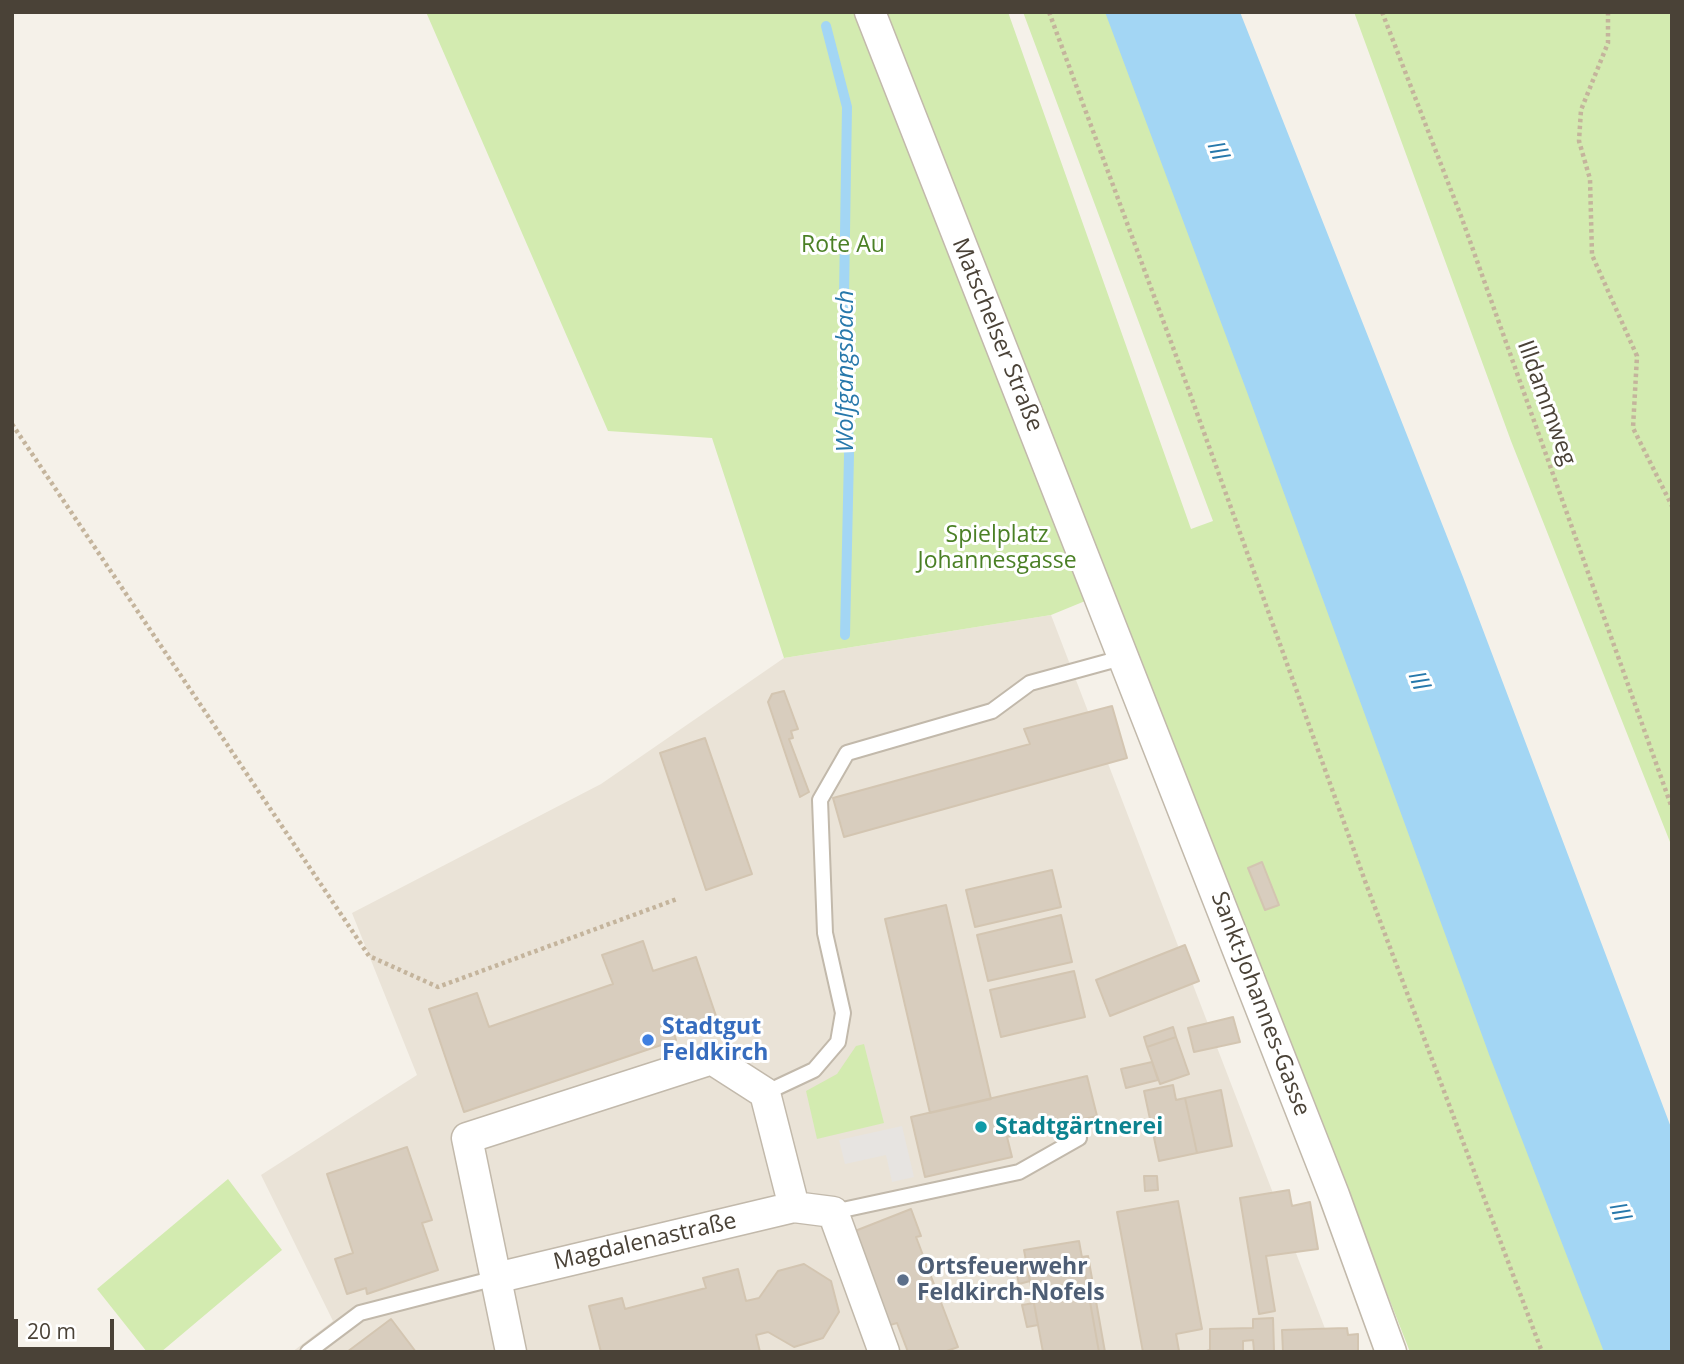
<!DOCTYPE html>
<html>
<head>
<meta charset="utf-8">
<style>
	body { margin:0 }
	#map { position:relative; width:1684px; height:1364px; overflow:hidden; background:#f5f1e9; font-family:"Open Sans",sans-serif }
	canvas { display:block }
	.frame { position:absolute; inset:0; border:14px solid #4a4237; pointer-events:none }
	.scale { position:absolute; left:14px; top:1319px; width:100px; height:32px; box-sizing:border-box; border:4px solid #4a4237; border-top:0; padding-left:9px; font-size:21px; line-height:24px; white-space:nowrap; color:#4a4237; -webkit-text-stroke:5px #fff; paint-order:stroke }
</style>
</head>
<body>
<div id="map">
<canvas width="1684" height="1364"></canvas>
<div class="frame"></div>
<div class="scale">20 m</div>
</div>
<script>
const c = document.querySelector('canvas').getContext('2d');
c.lineJoin = 'round';
function paint(path, color) {
  c.fillStyle = color;
  c.fill(path, 'evenodd');
}
function poly(rows) {
  const path = new Path2D();
  for (const r of rows) {
    path.moveTo(r[0], r[1]);
    for (let i = 2; i < r.length; i += 2) path.lineTo(r[i], r[i + 1]);
  }
  return path;
}
function strokePath(path, color, width, dash) {
  c.strokeStyle = color;
  c.lineWidth = width;
  c.lineCap = dash ? 'butt' : 'round';
  c.setLineDash(dash || []);
  c.stroke(path);
}
function label(font, color, halo, rows, align = 'center') {
  c.font = font + ' "Open Sans",sans-serif';
  c.lineWidth = 6;
  c.setLineDash([]);
  c.textBaseline = 'middle';
  c.strokeStyle = halo;
  c.fillStyle = color;
  for (const [text, x, y, turn = 0] of rows) {
    c.save();
    c.translate(x, y);
    c.rotate((+turn || 0) * Math.PI / 180);
    c.textAlign = isNaN(turn) ? turn : align;
    if (halo) c.strokeText(text, 0, 0);
    c.fillText(text, 0, 0);
    c.restore();
  }
}
const residential = poly([
	[1051,615,1334,1352,292,1352,333,1321,261,1175,417,1075,352,913,601,784,784,658]
]);
const green = poly([
	[426,12,1008,12,1191,529,1213,521,1023,12,1107,12,1607,1352,1410,1352,1112,590,1051,615,784,658,712,438,608,431],
	[1354,12,1672,12,1672,847,1511,441],
	[864,1044,884,1123,817,1139,806,1091,837,1074,856,1046],
	[228,1179,282,1250,161,1352,147,1352,97,1289]
]);
const parking = poly([
	[902,1126,914,1177,892,1182,886,1155,845,1164,839,1140]
]);
const water = poly([
	[1105,12,1240,12,1463,577,1672,1130,1672,1352,1604,1352,1490,1057,1247,392]
]);
const stream = poly([
	[826,26,847,107,844,296,849,455,845,635]
]);
const building = poly([
	[784,691,798,729,791,731,793,738,789,739,809,792,800,797,768,702,772,694,784,691],
	[1112,706,1127,758,844,837,833,798,1030,744,1024,729,1112,706],
	[705,738,752,874,706,890,660,753,705,738],
	[1262,862,1279,905,1265,910,1248,868,1262,862],
	[1052,870,1061,907,975,927,966,890,1052,870],
	[946,905,991,1099,930,1113,885,919,946,905],
	[1061,915,1072,962,988,981,977,935,1061,915],
	[643,941,653,971,696,957,716,1016,673,1030,676,1040,464,1112,429,1009,477,993,489,1027,613,984,602,955,643,941],
	[1185,945,1199,981,1110,1016,1096,980,1185,945],
	[1074,971,1085,1017,1001,1037,990,990,1074,971],
	[1233,1017,1240,1042,1194,1052,1188,1028,1233,1017],
	[1173,1027,1176,1037,1147,1047,1144,1037,1173,1027],
	[1176,1037,1189,1074,1160,1084,1147,1047,1176,1037],
	[1152,1062,1158,1080,1126,1088,1121,1069,1152,1062],
	[1087,1076,1097,1116,1007,1137,1012,1157,925,1177,911,1117,1087,1076],
	[1173,1085,1176,1100,1185,1098,1197,1153,1159,1161,1144,1091,1173,1085],
	[1221,1090,1232,1146,1197,1153,1185,1098,1221,1090],
	[407,1147,432,1220,422,1223,438,1270,367,1294,366,1288,347,1294,335,1259,353,1253,327,1174,407,1147],
	[1144,1176,1157,1176,1158,1190,1145,1191,1144,1176],
	[1289,1190,1292,1206,1310,1202,1318,1249,1266,1256,1275,1311,1259,1314,1240,1198,1289,1190],
	[1178,1201,1202,1329,1176,1334,1179,1351,1143,1352,1117,1212,1178,1201],
	[911,1209,921,1236,916,1237,958,1347,944,1352,908,1352,897,1323,890,1325,855,1231,911,1209],
	[1079,1241,1099,1352,1043,1352,1024,1250,1079,1241],
	[1088,1256,1105,1352,1099,1352,1082,1257,1088,1256],
	[1026,1260,1030,1281,1019,1284,1014,1261,1026,1260],
	[804,1264,831,1281,839,1312,823,1338,794,1347,768,1332,756,1335,760,1352,601,1352,589,1306,622,1298,625,1309,706,1288,703,1278,738,1269,746,1301,759,1298,778,1271,804,1264],
	[1034,1303,1038,1325,1027,1327,1022,1305,1034,1303],
	[1273,1318,1274,1351,1254,1351,1253,1340,1243,1341,1243,1352,1203,1352,1210,1350,1210,1329,1253,1328,1253,1319,1273,1318],
	[391,1319,416,1352,347,1352,391,1319],
	[1347,1328,1348,1335,1358,1334,1358,1352,1283,1352,1282,1330,1347,1328]
]);
const path = poly([
	[1049,12,1188,388,1365,881,1542,1352],
	[1382,12,1461,216,1672,808],
	[1608,12,1608,43,1581,110,1579,141,1590,179,1592,255,1637,356,1633,428,1672,506],
	[12,424,369,956,438,987,677,899]
]);
const lane = poly([
	[765,1093,814,1070,838,1042,843,1013,825,933,820,800,847,753,992,711,1030,683,1125,657],
	[833,1212,1019,1172,1079,1138],
	[308,1352,360,1313,496,1278]
]);
const street = poly([
	[870,12,1334,1195,1391,1352],
	[496,1278,794,1207],
	[511,1352,467,1138,712,1059,765,1093,794,1207,833,1212,884,1352]
]);
const markers = [
	[648,1040,7,"#3f7fe0"],
	[981,1127,7,"#0f9aa8"],
	[903,1280,7,"#5c6f8a"]
];
const parkNames = [
	["Rote Au",843,245],
	["Spielplatz",997,535],
	["Johannesgasse",997,561]
];
const streetNames = [
	["Matschelser Straße",997,335,68],
	["Illdammweg",1546,403,70],
	["Sankt-Johannes-Gasse",1260,1004,69],
	["Magdalenastraße",645,1242,-13]
];
const shopNames = [
	["Stadtgut",662,1027],
	["Feldkirch",662,1053]
];
const cultureNames = [
	["Stadtgärtnerei",995,1127]
];
const serviceNames = [
	["Ortsfeuerwehr",917,1267],
	["Feldkirch-Nofels",917,1293]
];
const waterNames = [
	["Ill",1217,151,69],
	["Wolfgangsbach",846,371,-90],
	["Ill",1418,681,69],
	["Ill",1619,1212,69]
];
paint(residential, '#eae3d7');
paint(green, '#d3ebb0');
paint(parking, '#e7e4e1');
paint(water, '#a3d6f4');
strokePath(stream, '#a3d6f4', 10);
paint(building, '#d8cdbe');
strokePath(building, '#d3c5b1', 2);
strokePath(lane, '#c2b9ab', 18);
strokePath(street, '#c2b9ab', 33);
strokePath(path, '#c4b49c', 4.5, [3.5, 3.5]);
strokePath(lane, '#fff', 14);
strokePath(street, '#fff', 30);
for (const [x, y, r, color] of markers) {
  const dot = new Path2D();
  dot.arc(x, y, r, 0, 2 * Math.PI);
  c.fillStyle = color;
  c.fill(dot);
  strokePath(dot, '#fff', 2.5);
}
label('23px', '#4b8026', '#fff', parkNames);
label('23px', '#4a4237', '#fff', streetNames);
label('bold 23px', '#366cbe', '#fff', shopNames, 'left');
label('bold 23px', '#0d838f', '#fff', cultureNames, 'left');
label('bold 23px', '#4e5e75', '#fff', serviceNames, 'left');
label('italic 24px', '#2778ab', '#fff', waterNames);
</script>
</body>
</html>
